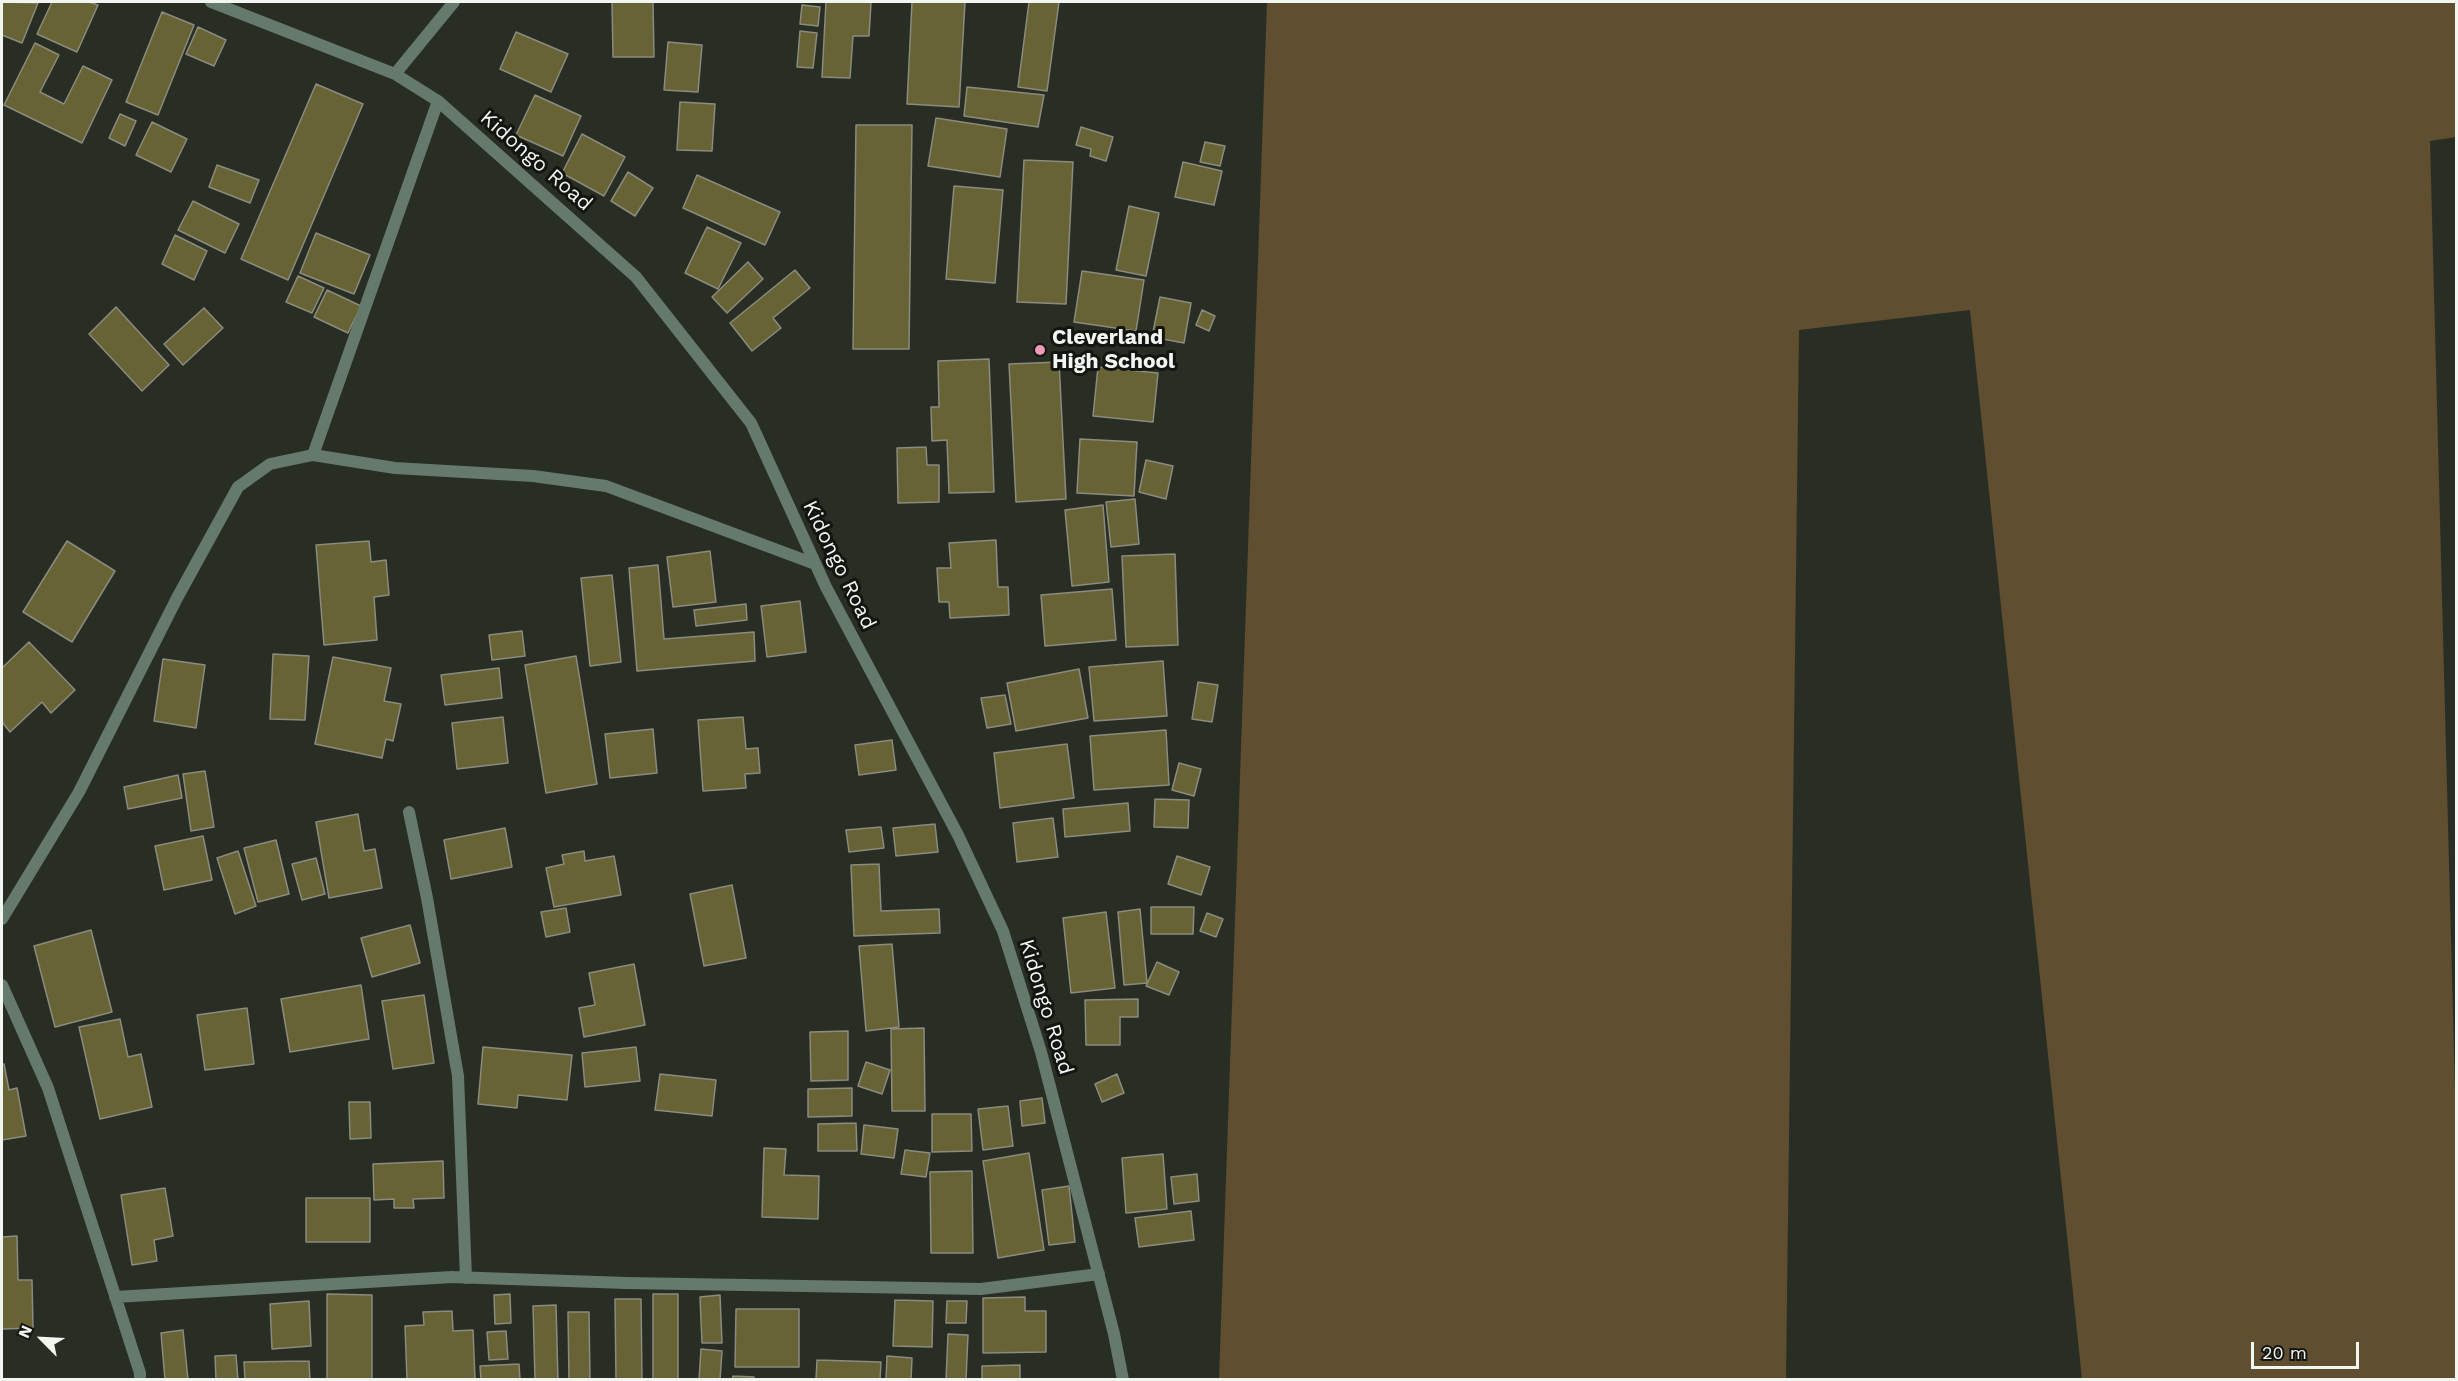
<!DOCTYPE html>
<html>
<head>
<meta charset="utf-8">
<style>
	body { margin:0 }
	#map { position:relative; width:2458px; height:1381px; overflow:hidden; background:#292e25; font-family:"Work Sans",sans-serif }
	canvas { display:block }
	.frame { position:absolute; inset:0; border:3px solid #f2f6f0; pointer-events:none }
	.north { position:absolute; left:12px; top:1309px; width:60px; height:60px; -webkit-text-stroke:4px #131511; paint-order:stroke; rotate:294deg; font-size:16px; font-weight:700; line-height:24px; text-align:center; color:#f2f6f0 }
	.north::after { content:''; display:block; margin:auto; width:21px; height:27px; background:#f2f6f0; clip-path:polygon(50% 0,100% 100%,50% 72%,0 100%) }
	.scale { position:absolute; left:2251px; top:1342px; width:108px; height:27px; box-sizing:border-box; border:3px solid #f2f6f0; border-top:0; padding-left:8px; font-size:18px; line-height:21px; white-space:nowrap; color:#f2f6f0; -webkit-text-stroke:4px #131511; paint-order:stroke }
</style>
</head>
<body>
<div id="map">
<canvas width="2458" height="1381"></canvas>
<div class="frame"></div>
<div class="north">N</div>
<div class="scale">20 m</div>
</div>
<script>
const c = document.querySelector('canvas').getContext('2d');
c.lineJoin = 'round';
function paint(path, color) {
  c.fillStyle = color;
  c.fill(path, 'evenodd');
}
function poly(rows) {
  const path = new Path2D();
  for (const r of rows) {
    path.moveTo(r[0], r[1]);
    for (let i = 2; i < r.length; i += 2) path.lineTo(r[i], r[i + 1]);
  }
  return path;
}
function strokePath(path, color, width, dash) {
  c.strokeStyle = color;
  c.lineWidth = width;
  c.lineCap = dash ? 'butt' : 'round';
  c.setLineDash(dash || []);
  c.stroke(path);
}
function label(font, color, halo, rows, align = 'center') {
  c.font = font + ' "Work Sans",sans-serif';
  c.lineWidth = 6;
  c.setLineDash([]);
  c.textBaseline = 'middle';
  c.strokeStyle = halo;
  c.fillStyle = color;
  for (const [text, x, y, turn = 0] of rows) {
    c.save();
    c.translate(x, y);
    c.rotate((+turn || 0) * Math.PI / 180);
    c.textAlign = isNaN(turn) ? turn : align;
    if (halo) c.strokeText(text, 0, 0);
    c.fillText(text, 0, 0);
    c.restore();
  }
}
const green = poly([
	[1267,2,2456,2,2456,137,2430,141,2456,1129,2456,1379,2082,1379,1970,310,1799,330,1786,1379,1219,1379]
]);
const building = poly([
	[2,2,38,3,22,43,2,35,2,2],
	[52,2,89,2,98,5,77,52,37,34,52,2],
	[612,2,653,2,654,57,613,57,612,2],
	[826,2,871,2,869,36,853,36,850,78,822,77,826,2],
	[912,2,965,2,959,107,907,104,912,2],
	[1029,2,1059,2,1047,91,1018,87,1029,2],
	[802,5,820,7,818,26,800,24,802,5],
	[162,12,194,25,158,115,126,102,162,12],
	[198,27,226,40,214,66,186,54,198,27],
	[800,31,817,33,813,68,797,67,800,31],
	[516,32,568,54,551,92,500,69,516,32],
	[668,42,702,45,698,92,664,90,668,42],
	[35,43,59,55,40,92,64,104,83,66,112,80,82,143,4,105,35,43],
	[316,84,363,104,288,280,241,259,316,84],
	[967,87,1044,95,1038,127,964,116,967,87],
	[535,95,581,116,563,156,516,135,535,95],
	[680,102,715,104,712,151,677,150,680,102],
	[120,114,136,121,125,146,109,138,120,114],
	[936,118,1007,129,1000,177,928,166,936,118],
	[152,122,187,139,171,172,136,155,152,122],
	[856,125,912,125,909,349,853,349,856,125],
	[1081,127,1113,137,1106,161,1090,156,1091,149,1076,145,1081,127],
	[582,134,625,157,604,196,562,173,582,134],
	[1205,142,1225,146,1220,166,1200,162,1205,142],
	[1024,160,1073,162,1066,304,1017,302,1024,160],
	[1183,162,1222,171,1214,205,1175,197,1183,162],
	[217,165,259,180,250,203,209,187,217,165],
	[628,172,653,188,635,216,611,201,628,172],
	[697,175,780,212,765,245,683,208,697,175],
	[954,186,1003,190,995,283,946,279,954,186],
	[193,201,239,224,225,253,178,230,193,201],
	[1129,206,1159,213,1146,276,1116,270,1129,206],
	[707,227,741,243,718,289,685,273,707,227],
	[316,233,370,255,354,294,300,273,316,233],
	[175,235,207,251,194,280,162,264,175,235],
	[748,262,763,279,727,313,712,297,748,262],
	[795,270,810,288,773,318,781,328,752,351,730,323,795,270],
	[1082,271,1144,280,1136,331,1074,322,1082,271],
	[298,276,324,288,312,313,286,302,298,276],
	[327,290,361,306,348,333,314,317,327,290],
	[1160,297,1191,303,1184,343,1152,337,1160,297],
	[116,307,169,365,142,391,89,334,116,307],
	[204,308,223,328,183,365,164,344,204,308],
	[1202,310,1215,316,1209,331,1196,325,1202,310],
	[989,359,994,492,949,493,947,440,932,441,931,407,939,407,938,361,989,359],
	[1059,362,1066,499,1016,502,1009,364,1059,362],
	[1098,367,1158,373,1153,422,1093,416,1098,367],
	[1080,439,1137,442,1134,496,1077,493,1080,439],
	[926,447,927,465,939,465,939,502,898,503,897,448,926,447],
	[1146,460,1173,466,1166,499,1139,492,1146,460],
	[1135,499,1139,544,1111,547,1106,502,1135,499],
	[1103,505,1109,582,1072,586,1065,510,1103,505],
	[996,540,998,587,1008,587,1009,615,950,618,949,602,939,602,937,568,951,568,949,543,996,540],
	[67,541,115,571,72,642,23,612,67,541],
	[369,541,371,562,386,560,389,595,374,597,377,640,324,645,316,545,369,541],
	[710,551,716,602,673,607,667,557,710,551],
	[1175,554,1178,645,1126,647,1122,556,1175,554],
	[658,565,664,639,754,632,755,661,637,671,629,568,658,565],
	[612,575,621,662,590,666,581,578,612,575],
	[1112,589,1116,640,1045,646,1041,595,1112,589],
	[800,601,806,652,767,657,761,606,800,601],
	[746,604,747,620,696,626,694,610,746,604],
	[522,631,525,656,492,660,489,635,522,631],
	[29,642,75,690,51,713,42,702,10,732,2,722,2,668,29,642],
	[273,654,309,656,305,720,270,719,273,654],
	[576,656,597,784,546,793,525,665,576,656],
	[333,657,391,668,384,701,401,704,393,741,386,739,382,758,315,744,333,657],
	[163,659,205,665,196,728,154,721,163,659],
	[1163,661,1167,716,1094,721,1089,667,1163,661],
	[499,668,502,698,445,705,441,675,499,668],
	[1079,669,1088,718,1016,731,1007,683,1079,669],
	[1198,682,1218,685,1212,722,1192,719,1198,682],
	[1005,695,1011,724,987,728,981,698,1005,695],
	[503,717,508,763,457,769,452,723,503,717],
	[743,717,746,749,758,748,760,773,745,774,746,788,703,791,698,720,743,717],
	[653,729,657,773,610,778,605,734,653,729],
	[1166,730,1169,785,1094,790,1090,736,1166,730],
	[892,740,896,770,859,775,855,745,892,740],
	[1067,744,1074,798,1000,808,994,753,1067,744],
	[1179,763,1201,769,1194,796,1172,790,1179,763],
	[205,771,214,827,191,831,183,774,205,771],
	[178,775,182,798,128,809,124,787,178,775],
	[1155,799,1189,800,1188,828,1154,827,1155,799],
	[1128,803,1130,831,1065,837,1063,809,1128,803],
	[358,814,364,851,375,849,382,888,329,898,316,822,358,814],
	[1053,818,1058,857,1017,862,1013,823,1053,818],
	[935,824,938,852,896,856,893,828,935,824],
	[881,827,884,848,849,852,846,830,881,827],
	[505,828,512,867,451,879,444,840,505,828],
	[203,836,212,880,164,890,155,846,203,836],
	[276,840,289,894,258,902,244,848,276,840],
	[238,851,256,906,235,914,217,858,238,851],
	[584,851,585,861,614,856,621,895,554,907,546,868,564,864,562,855,584,851],
	[1177,856,1210,867,1201,895,1168,884,1177,856],
	[316,858,325,894,302,900,292,864,316,858],
	[879,864,881,911,939,909,940,933,854,936,851,865,879,864],
	[732,885,746,958,704,966,690,894,732,885],
	[1151,907,1194,907,1193,934,1151,934,1151,907],
	[566,908,570,932,546,937,541,912,566,908],
	[1140,909,1147,983,1124,985,1118,912,1140,909],
	[1106,912,1115,988,1071,993,1063,918,1106,912],
	[1207,913,1223,919,1216,937,1200,931,1207,913],
	[410,925,420,963,372,977,361,938,410,925],
	[91,930,112,1012,55,1027,34,946,91,930],
	[892,944,899,1027,866,1031,859,946,892,944],
	[1157,962,1179,972,1169,995,1146,986,1157,962],
	[634,964,645,1025,584,1037,579,1008,595,1005,589,973,634,964],
	[361,985,369,1039,290,1052,281,999,361,985],
	[424,995,434,1063,393,1069,382,1001,424,995],
	[1138,999,1138,1017,1120,1017,1120,1045,1086,1045,1085,1000,1138,999],
	[247,1008,254,1064,205,1070,197,1015,247,1008],
	[120,1019,128,1057,141,1054,152,1107,100,1119,79,1027,120,1019],
	[924,1028,925,1111,892,1111,891,1029,924,1028],
	[848,1031,848,1080,811,1081,810,1032,848,1031],
	[483,1047,572,1055,567,1100,518,1095,517,1108,478,1104,483,1047],
	[636,1047,640,1081,585,1087,582,1053,636,1047],
	[866,1062,890,1070,882,1094,858,1086,866,1062],
	[2,1064,4,1064,9,1090,17,1088,26,1136,2,1140,2,1064],
	[660,1074,716,1080,712,1116,655,1110,660,1074],
	[1117,1074,1124,1093,1102,1102,1095,1084,1117,1074],
	[852,1088,852,1116,808,1117,808,1089,852,1088],
	[1042,1098,1045,1123,1022,1126,1020,1101,1042,1098],
	[349,1102,370,1102,371,1138,350,1139,349,1102],
	[1008,1106,1013,1146,983,1150,978,1109,1008,1106],
	[932,1114,971,1114,972,1151,932,1152,932,1114],
	[856,1123,857,1151,818,1151,818,1124,856,1123],
	[864,1125,898,1129,894,1158,861,1154,864,1125],
	[764,1148,786,1149,784,1175,819,1176,818,1219,762,1217,764,1148],
	[905,1150,930,1153,926,1177,901,1174,905,1150],
	[1029,1153,1044,1250,998,1258,983,1161,1029,1153],
	[1163,1154,1167,1209,1126,1213,1122,1158,1163,1154],
	[443,1161,444,1198,413,1199,414,1208,394,1208,394,1199,374,1200,373,1164,443,1161],
	[972,1171,973,1253,931,1253,930,1172,972,1171],
	[1197,1174,1199,1201,1174,1204,1171,1177,1197,1174],
	[1069,1186,1075,1242,1049,1245,1042,1190,1069,1186],
	[165,1188,173,1236,154,1240,157,1261,132,1265,121,1195,165,1188],
	[306,1198,370,1198,370,1242,306,1242,306,1198],
	[1191,1211,1194,1240,1139,1247,1135,1218,1191,1211],
	[17,1236,18,1280,32,1280,33,1328,2,1329,2,1237,17,1236],
	[327,1294,372,1295,372,1380,327,1380,327,1294],
	[510,1294,511,1323,495,1324,494,1295,510,1294],
	[653,1294,678,1294,678,1380,653,1380,653,1294],
	[720,1295,722,1343,702,1343,700,1297,720,1295],
	[1025,1297,1025,1311,1046,1311,1046,1352,983,1353,983,1298,1025,1297],
	[615,1299,641,1299,642,1380,616,1380,615,1299],
	[895,1300,933,1301,932,1347,893,1346,895,1300],
	[309,1301,311,1346,272,1349,270,1304,309,1301],
	[947,1301,967,1301,966,1323,946,1323,947,1301],
	[556,1305,558,1380,535,1380,533,1306,556,1305],
	[736,1309,799,1309,799,1367,735,1367,736,1309],
	[452,1311,453,1331,473,1330,475,1380,407,1380,405,1326,424,1325,423,1312,452,1311],
	[568,1312,589,1312,590,1380,569,1380,568,1312],
	[183,1330,188,1380,165,1380,161,1333,183,1330],
	[506,1331,508,1359,489,1360,487,1332,506,1331],
	[948,1334,968,1335,966,1380,946,1380,948,1334],
	[701,1349,722,1351,720,1380,699,1380,701,1349],
	[236,1355,238,1380,216,1380,215,1356,236,1355],
	[887,1356,912,1358,911,1380,886,1380,887,1356],
	[817,1360,881,1362,880,1380,816,1380,817,1360],
	[309,1361,310,1380,245,1380,244,1362,309,1361],
	[519,1364,520,1380,481,1380,480,1366,519,1364],
	[1020,1365,1020,1380,982,1380,982,1366,1020,1365],
	[733,1376,754,1377,753,1380,732,1380,733,1376]
]);
const street = poly([
	[211,2,395,74,438,101,636,277,751,423,826,587,958,835,1003,931,1041,1052,1114,1334,1123,1380],
	[395,74,454,2],
	[313,455,438,101],
	[409,812,427,898,458,1076,466,1278],
	[2,919,79,792,177,598,238,487,270,464,313,455,395,468,533,476,606,486,815,564],
	[2,985,48,1088,140,1373,140,1380],
	[115,1297,452,1277,626,1283,981,1289,1099,1274]
]);
const markers = [
	[1040,350,6,"#f09ab5"]
];
const streetNames = [
	["Kidongo Road",536,161,41],
	["Kidongo Road",839,565,64],
	["Kidongo Road",1046,1007,73]
];
const poiNames = [
	["Cleverland",1052,338],
	["High School",1052,362]
];
paint(green, '#604e31');
paint(building, '#676334');
strokePath(building, '#8b8b7f', 1.5);
strokePath(street, '#65796c', 12);
for (const [x, y, r, color] of markers) {
  const dot = new Path2D();
  dot.arc(x, y, r, 0, 2 * Math.PI);
  c.fillStyle = color;
  c.fill(dot);
  strokePath(dot, '#131511', 2);
}
label('21px', '#f2f6f0', '#131511', streetNames);
label('bold 21px', '#f2f6f0', '#131511', poiNames, 'left');
</script>
</body>
</html>
